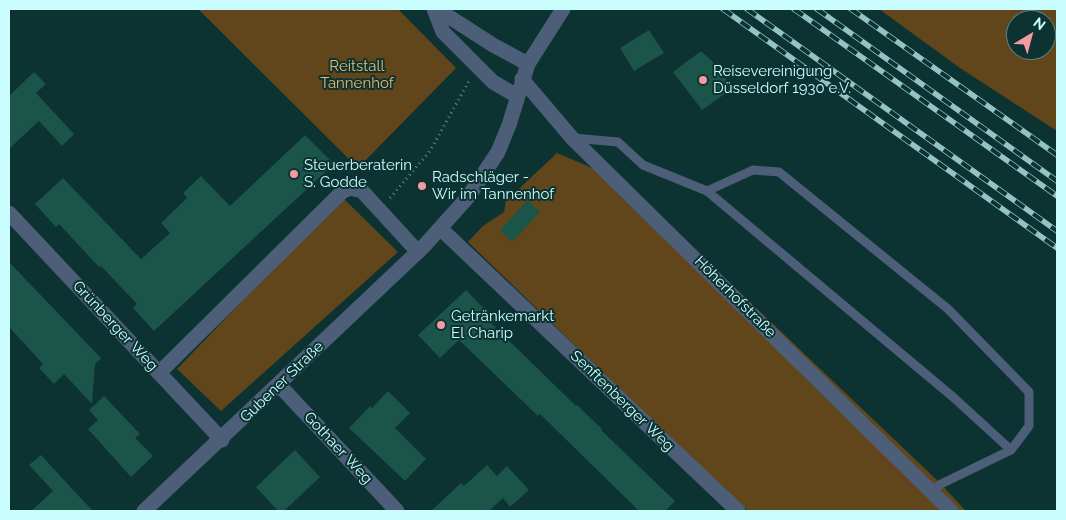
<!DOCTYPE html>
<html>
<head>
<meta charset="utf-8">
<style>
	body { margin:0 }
	#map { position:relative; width:1066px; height:520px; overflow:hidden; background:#0c3232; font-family:Raleway,sans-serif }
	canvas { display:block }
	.frame { position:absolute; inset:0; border:10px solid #cafefe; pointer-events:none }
	.north { position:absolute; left:1006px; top:10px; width:50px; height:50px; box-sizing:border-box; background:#0c3232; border:1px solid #588484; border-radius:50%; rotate:37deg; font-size:14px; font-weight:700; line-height:20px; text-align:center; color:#cafefe }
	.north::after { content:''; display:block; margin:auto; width:18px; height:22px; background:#f49aa0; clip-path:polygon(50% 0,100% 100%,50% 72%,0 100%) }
</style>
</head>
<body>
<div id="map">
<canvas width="1066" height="520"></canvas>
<div class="frame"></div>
<div class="north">N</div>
</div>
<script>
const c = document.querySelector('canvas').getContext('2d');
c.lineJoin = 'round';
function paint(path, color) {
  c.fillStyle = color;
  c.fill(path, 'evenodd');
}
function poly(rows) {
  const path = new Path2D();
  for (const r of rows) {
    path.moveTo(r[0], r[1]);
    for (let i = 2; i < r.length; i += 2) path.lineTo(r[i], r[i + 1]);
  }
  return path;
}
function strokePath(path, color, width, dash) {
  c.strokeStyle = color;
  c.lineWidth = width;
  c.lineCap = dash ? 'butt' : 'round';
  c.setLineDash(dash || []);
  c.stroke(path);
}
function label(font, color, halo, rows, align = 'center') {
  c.font = font + ' Raleway,sans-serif';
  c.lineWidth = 4;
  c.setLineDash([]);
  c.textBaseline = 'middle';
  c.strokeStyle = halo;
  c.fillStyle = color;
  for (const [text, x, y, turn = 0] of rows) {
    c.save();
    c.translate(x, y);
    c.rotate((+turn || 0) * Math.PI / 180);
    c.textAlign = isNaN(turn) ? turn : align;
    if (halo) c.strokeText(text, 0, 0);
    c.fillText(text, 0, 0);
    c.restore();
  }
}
const green = poly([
	[198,9,398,9,456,68,358,168],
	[879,9,1057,9,1057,131,960,68],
	[1016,20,1046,20,1046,50,1016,50],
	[557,153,623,181,941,484,966,511,748,511,720,486,468,242,483,226,504,212,506,201],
	[342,197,398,252,221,411,177,369]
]);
const building = poly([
	[649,30,664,53,634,71,620,48],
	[701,51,713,62,733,88,702,110,673,72],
	[34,72,46,84,36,93,74,134,62,146,39,121,9,149,9,96],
	[305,135,334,164,154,331,133,308,137,304,101,266,99,267,59,224,56,227,35,204,63,178,141,259,170,233,161,223,187,198,183,193,201,176,230,206],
	[528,200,540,212,512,242,500,230],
	[9,262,101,358,95,364,92,404,64,374,54,384,39,368,43,364,9,327],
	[466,290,495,320,491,323,576,406,577,405,602,429,601,430,675,501,665,511,639,511,540,414,538,416,459,340,440,358,418,335],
	[388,391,410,413,395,428,426,459,405,481,349,428,370,406,372,408],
	[104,396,140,434,135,438,153,456,131,477,88,429,98,420,89,410],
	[295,450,320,477,284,511,278,511,256,487],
	[41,455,76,493,93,511,31,511,53,491,29,465],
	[487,465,497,476,507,466,529,490,510,507,503,498,489,511,431,511,461,483,464,486]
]);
const path = poly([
	[390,198,430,151,469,81]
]);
const service = poly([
	[573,138,618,142,643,165,707,191,953,397,1011,450,941,484,932,491],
	[707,191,753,170,779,172,948,309,1029,392,1029,426,1011,450]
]);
const minor = poly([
	[522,79,572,138,951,511],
	[9,213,222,440],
	[441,229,738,511],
	[159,373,343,191,350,188,362,191,418,252],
	[279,385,397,511]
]);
const tertiary = poly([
	[434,9,443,32,493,82,517,96],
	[437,9,493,45,528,64],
	[144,511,424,246,468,197,498,152,509,125,528,64,563,9]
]);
const rail = poly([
	[723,9,1057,248],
	[747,9,1057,231],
	[794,9,1057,196],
	[817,9,1057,181],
	[851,9,1057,155]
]);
const markers = [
	[703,80,5,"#f49aa0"],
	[294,174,5,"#f49aa0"],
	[422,186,5,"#f49aa0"],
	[441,325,5,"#f49aa0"]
];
const parkNames = [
	["Reitstall",357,66],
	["Tannenhof",357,83]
];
const poiNames = [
	["Reisevereinigung",713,71],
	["Düsseldorf 1930 e.V.",713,88],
	["Steuerberaterin",304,165],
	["S. Godde",304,182],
	["Radschläger -",432,177],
	["Wir im Tannenhof",432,194],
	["Getränkemarkt",451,316],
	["El Charip",451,333]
];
const streetNames = [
	["Höherhofstraße",735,297,45],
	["Grünberger Weg",115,326,47],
	["Gubener Straße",282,382,-44],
	["Senftenberger Weg",622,401,44],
	["Gothaer Weg",338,448,47]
];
paint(green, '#61461b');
paint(building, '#1b5448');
strokePath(path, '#5e8a8a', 3, [1, 4]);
strokePath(service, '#4c5e78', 9);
strokePath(minor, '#4c5e78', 15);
strokePath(tertiary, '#4c5e78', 15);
strokePath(rail, '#93c3c3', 5.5);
strokePath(rail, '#0c3232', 4, [11]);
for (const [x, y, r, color] of markers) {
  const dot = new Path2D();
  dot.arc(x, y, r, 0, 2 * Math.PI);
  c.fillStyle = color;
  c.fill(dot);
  strokePath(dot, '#0c3232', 2);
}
label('15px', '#edb868', '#0c3232', parkNames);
label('15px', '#cafefe', '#0c3232', poiNames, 'left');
label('15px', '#cafefe', '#0c3232', streetNames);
</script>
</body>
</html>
